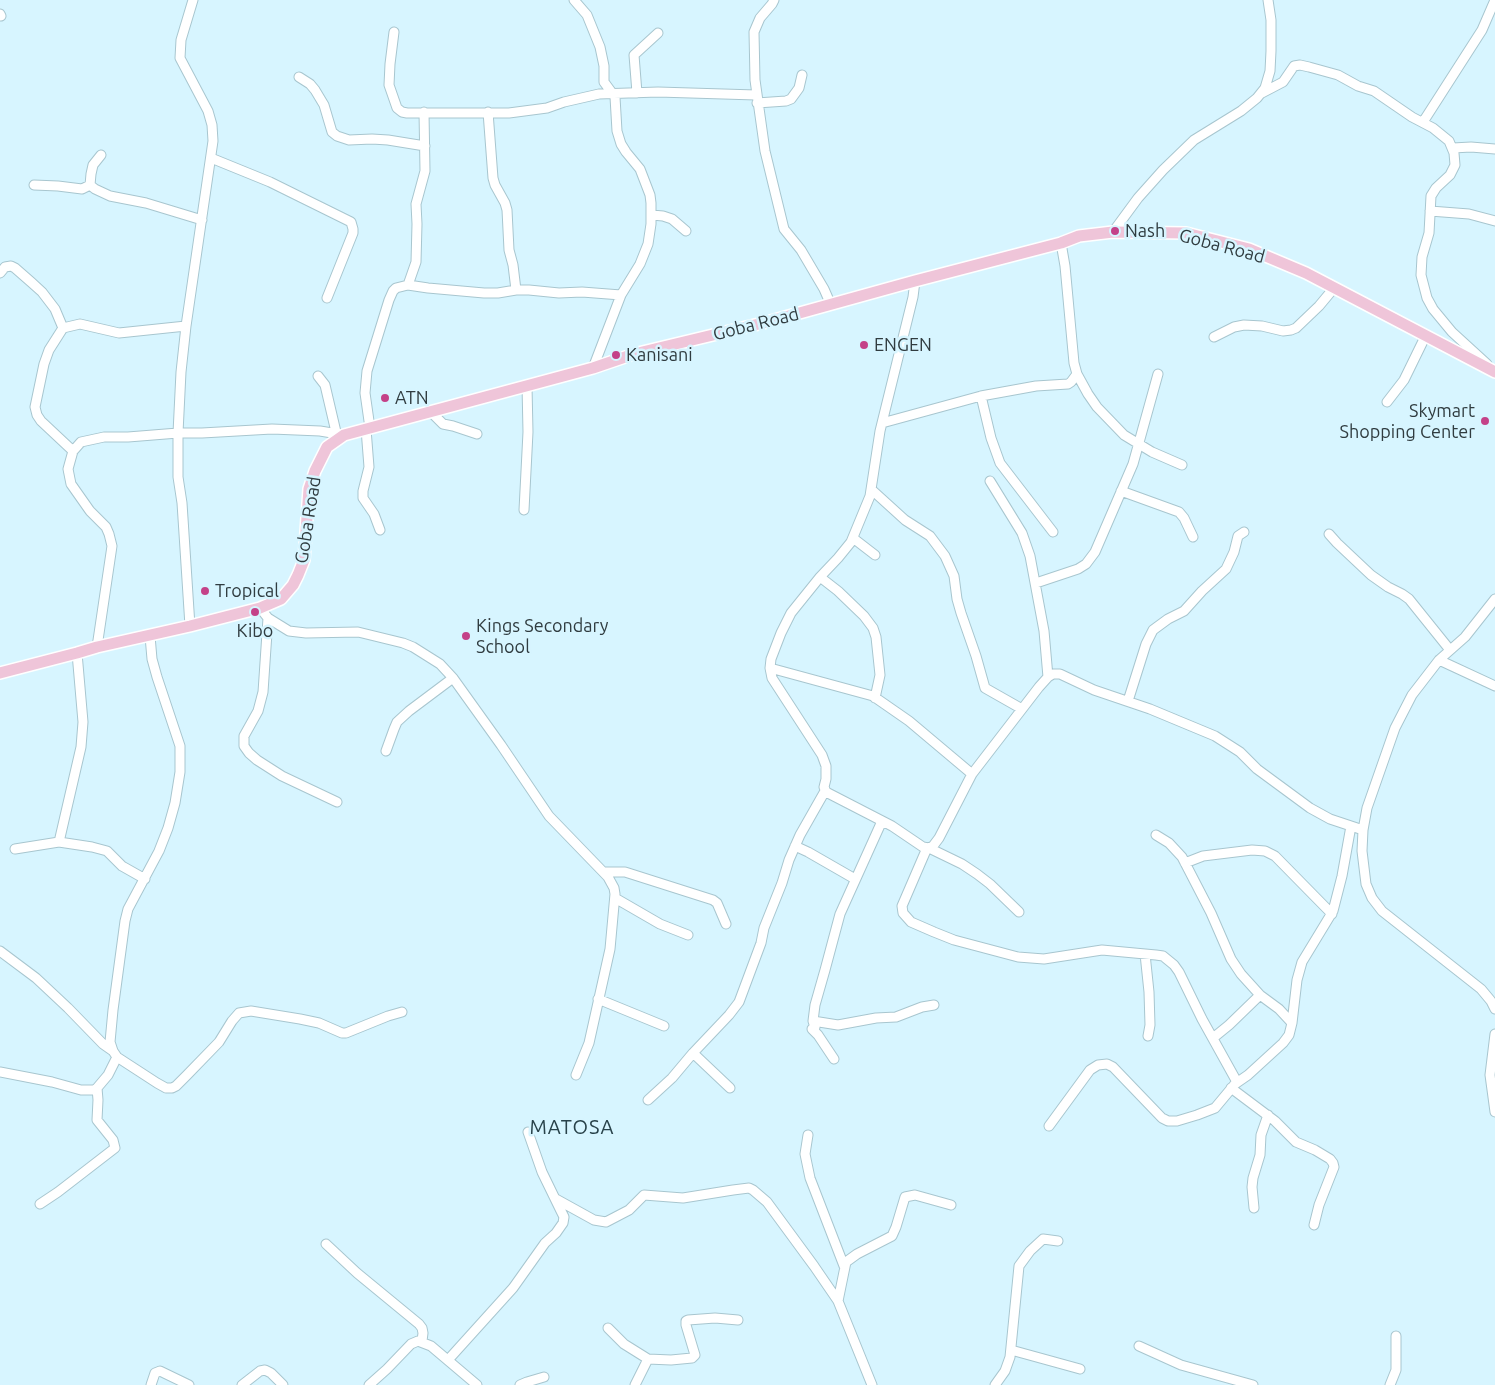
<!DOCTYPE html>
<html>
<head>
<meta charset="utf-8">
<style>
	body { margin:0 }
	canvas { display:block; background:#d7f5ff }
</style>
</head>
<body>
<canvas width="1495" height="1385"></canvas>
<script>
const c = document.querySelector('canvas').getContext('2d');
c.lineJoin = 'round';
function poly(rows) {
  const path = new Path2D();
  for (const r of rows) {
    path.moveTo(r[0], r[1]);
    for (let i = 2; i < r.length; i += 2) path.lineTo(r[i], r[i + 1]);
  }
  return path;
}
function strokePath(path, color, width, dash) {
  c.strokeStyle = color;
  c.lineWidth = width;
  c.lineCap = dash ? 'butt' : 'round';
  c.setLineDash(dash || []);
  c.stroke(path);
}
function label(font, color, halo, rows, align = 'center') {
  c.font = font + ' Ubuntu,sans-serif';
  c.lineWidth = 5;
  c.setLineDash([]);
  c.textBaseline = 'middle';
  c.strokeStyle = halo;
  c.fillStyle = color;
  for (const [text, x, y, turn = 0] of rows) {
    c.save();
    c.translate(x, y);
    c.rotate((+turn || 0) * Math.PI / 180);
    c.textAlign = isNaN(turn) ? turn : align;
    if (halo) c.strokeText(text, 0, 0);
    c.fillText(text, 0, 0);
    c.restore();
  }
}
const minor = poly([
	[574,0,587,15,600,47,604,66,604,82,615,97,617,131,621,144,626,152,640,169,650,195,651,203,651,224,648,244,640,264,621,295,593,368],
	[774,0,772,4,760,18,754,32,755,80,765,151,784,229,801,250,824,289,831,305],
	[0,14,1,16],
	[394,32,390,64,389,85,397,108,402,112,407,113,509,113,547,108,564,102,599,94,658,92,756,95],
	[299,77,310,84,315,90,324,105,332,132,337,136,349,140,372,139,388,140,425,146],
	[637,93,634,55,658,33],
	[1262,93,1283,82,1294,66,1300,65,1309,67,1338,75,1358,86,1374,91,1412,117,1433,128,1449,141,1454,153,1455,165,1450,175,1436,188,1431,196,1429,233,1422,257,1421,275,1427,298,1433,309,1452,332,1487,364],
	[757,103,786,101,791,99,799,88,802,75],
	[488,112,493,178,495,185,505,203,507,210,509,250,513,265,516,290],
	[1423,122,1482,30,1495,0],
	[1453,148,1471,147,1495,149],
	[101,155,93,165,91,174,90,185,95,189,110,196,146,203,202,220],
	[211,158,270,182,351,222,353,229,353,233,327,298],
	[34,185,58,186,82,189,90,185],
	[1430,211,1469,214,1495,221],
	[652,215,663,216,672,219,686,231],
	[1113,232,1138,198,1163,170,1194,140,1241,111,1257,98,1265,88,1270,71,1271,51,1271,20,1268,0],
	[1061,243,1065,266,1074,363,1077,374,1088,394,1097,407,1124,435,1152,452,1182,465],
	[0,273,5,267,11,266,15,268,31,282,42,292,55,309,63,328],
	[915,281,913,297,880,431,870,496,851,542,838,558,820,577,791,613,781,633,771,659,770,668,772,678,822,755,826,766,826,779,824,787,826,792,892,826,923,847,929,848,933,846,939,838,972,774,1039,687,1048,677,1053,674,1060,674,1094,690,1150,709,1215,736,1240,752,1257,769,1310,808,1330,819,1363,830],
	[408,285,416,262,417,224,416,204,425,171,424,112],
	[1214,337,1234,327,1244,325,1262,326,1283,331,1291,330,1296,328,1319,306,1334,288],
	[318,376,325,385,336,432],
	[981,396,991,438,1000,463,1053,532],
	[1387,402,1404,380,1426,335],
	[431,412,443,424,453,426,477,434],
	[882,423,981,396,1036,386,1068,384,1071,382,1077,374],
	[370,428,365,393,367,371,389,300,393,291,396,288,408,285,428,288,484,293,498,293,516,290,529,290,559,293,582,292,621,295],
	[366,429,369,467,363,491,363,498,374,514,380,530],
	[73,451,41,421,37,415,35,407,44,364,49,350,63,328,80,324,119,333,186,326],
	[990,481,1022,533,1030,556,1044,631,1048,677],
	[872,490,905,520,930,536,945,556,954,576,957,599,961,613,976,656,985,688,1022,709],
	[1121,491,1179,512,1184,518,1193,537],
	[524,510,528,432,527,386],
	[1329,534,1337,543,1371,575,1388,587,1402,594,1409,599,1450,650],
	[853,538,875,555],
	[820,577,838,591,864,616,873,628,876,637,880,675,875,698],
	[1036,583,1078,569,1086,564,1095,552,1133,464,1158,374],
	[1495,599,1465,637,1439,660,1412,695,1395,728,1367,808,1363,830,1362,851,1366,884,1372,898,1382,911,1481,989,1491,1001,1495,1009],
	[260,608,268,618,289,631,306,633,358,632,403,643,413,647,440,664,453,678,501,745,549,816,608,877,614,888,615,894,610,949,589,1043,576,1075],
	[268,618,263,692,258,711,244,736,244,746,249,753,257,760,282,776,337,802],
	[190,626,182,503,178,477,178,433,181,372,186,326,213,141,212,125,208,111,180,58,181,40,193,0],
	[150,636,152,659,157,677,180,746,180,772,175,803,168,828,159,851,128,909,125,921,113,1010,110,1042,113,1051,117,1057,157,1083,166,1088,172,1088,176,1086,187,1075,219,1042,232,1021,239,1013,251,1011,300,1019,319,1023,342,1033,346,1033,388,1016,402,1012],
	[97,647,112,546,109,534,106,527,90,511,71,484,68,469,73,451,81,442,104,437,128,437,178,433,202,433,272,429,320,431,344,435],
	[1439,660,1495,686],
	[770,668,873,696,909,721,972,774],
	[1128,701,1146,644,1153,630,1168,619,1184,611,1202,591,1226,569,1234,552,1238,536,1244,532],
	[386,751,394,729,397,722,409,711,453,678],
	[1156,835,1169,843,1182,857,1211,913,1231,959,1241,974,1260,995,1279,1009,1292,1023],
	[59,842,81,747,83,722,77,653],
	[795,846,808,852,855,879],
	[927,848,902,906,903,913,911,922,934,932,954,940,1018,957,1044,959,1102,950,1156,955,1163,956,1174,965,1179,972,1202,1019,1237,1082],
	[929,848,962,864,977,874,990,884,1019,912],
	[15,849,59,842,92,847,107,851,122,866,145,879],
	[1185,863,1203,856,1252,850,1265,851,1275,856,1332,914],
	[604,872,625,872,713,900,717,903,726,924],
	[615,898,660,924,688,935],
	[0,951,36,978,68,1008,103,1044,113,1051],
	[1145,954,1149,992,1150,1025,1148,1036],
	[598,999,664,1026],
	[813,1021,838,1025,876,1018,896,1017,922,1007,934,1005],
	[1495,1034,1490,1075,1495,1112],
	[1213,1038,1229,1025,1260,995],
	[693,1053,730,1088],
	[834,1059,818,1035,812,1029,815,1027,813,1021,815,1005,825,970,840,914,882,821],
	[0,1072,52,1082,81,1090,94,1090,97,1088,108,1075,117,1057],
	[1231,1088,1275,1121,1296,1142,1315,1150,1330,1159,1333,1163,1334,1167,1319,1205,1314,1225],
	[648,1100,672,1078,693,1053,729,1015,739,1002,761,943,764,928,782,883,789,860,800,835,825,791],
	[1049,1126,1090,1070,1098,1065,1107,1064,1113,1067,1162,1118,1168,1121,1177,1121,1197,1115,1215,1108,1235,1084,1248,1075,1283,1043,1289,1035,1292,1023,1297,980,1302,962,1333,911,1342,876,1351,826],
	[808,1135,805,1154,810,1178,844,1266],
	[556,1199,594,1220,606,1222,629,1210,644,1195,683,1198,733,1190,749,1188,753,1190,767,1202,814,1266,838,1301,872,1385],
	[40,1204,58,1192,115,1148,113,1140,97,1120,98,1100,97,1088],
	[1254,1208,1252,1187,1253,1178,1260,1155,1261,1135,1268,1115],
	[326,1244,357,1273,419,1324,422,1328,423,1333,422,1341],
	[838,1301,846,1262,857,1254,892,1236,896,1227,905,1197,915,1195,951,1205],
	[608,1328,624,1344,648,1359],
	[1139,1346,1181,1365,1253,1385],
	[1011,1350,1080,1369],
	[448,1360,513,1288,545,1243,556,1233,563,1223,564,1217,561,1211,542,1172,528,1132],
	[151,1385,155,1373,160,1371,189,1385],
	[242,1385,260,1371,265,1370,271,1373,283,1385],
	[369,1385,387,1369,411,1344,418,1341,431,1346,477,1385],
	[520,1385,527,1382,544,1377],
	[635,1385,648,1359,671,1360,692,1358,695,1355,686,1325,686,1321,688,1320,715,1318,738,1320],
	[995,1385,1005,1371,1010,1357,1019,1266,1030,1251,1043,1239,1058,1241],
	[1390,1385,1396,1370,1396,1336]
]);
const major = poly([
	[0,673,77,653,97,647,190,626,260,608,281,599,293,585,298,575,304,560,309,489,315,471,327,447,344,435,593,368,634,354,767,322,915,281,1061,243,1079,236,1113,232,1186,233,1249,249,1306,273,1495,372]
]);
const markers = [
	[1115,231,5,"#c44188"],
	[864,345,5,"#c44188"],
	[616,355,5,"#c44188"],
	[385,398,5,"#c44188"],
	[1485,421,5,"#c44188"],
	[205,591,5,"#c44188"],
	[255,612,5,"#c44188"],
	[466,636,5,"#c44188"]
];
const poiNames = [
	["Nash",1125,231],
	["ENGEN",874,345],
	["Kanisani",626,355],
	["ATN",395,398],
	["Skymart",1475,411,"right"],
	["Shopping Center",1475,432,"right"],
	["Tropical",215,591],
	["Kings Secondary",476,626],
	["School",476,647],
	["Kibo",255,631,"center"]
];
const streetNames = [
	["Goba Road",1222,246,15],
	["Goba Road",756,324,-14],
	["Goba Road",308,520,-81]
];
const quarterNames = [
	["MATOSA",572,1127]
];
strokePath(minor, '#a8c6cf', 11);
strokePath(major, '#fff', 14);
strokePath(minor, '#fff', 9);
strokePath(major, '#efc5d9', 11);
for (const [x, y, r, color] of markers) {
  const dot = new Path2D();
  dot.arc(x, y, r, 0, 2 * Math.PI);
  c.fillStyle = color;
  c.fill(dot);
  strokePath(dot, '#d7f5ff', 2);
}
label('18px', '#303c40', '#d7f5ff', poiNames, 'left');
label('18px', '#303c40', '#d7f5ff', streetNames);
c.letterSpacing = '1px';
label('20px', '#28424a', '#d7f5ff', quarterNames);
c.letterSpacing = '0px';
</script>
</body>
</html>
